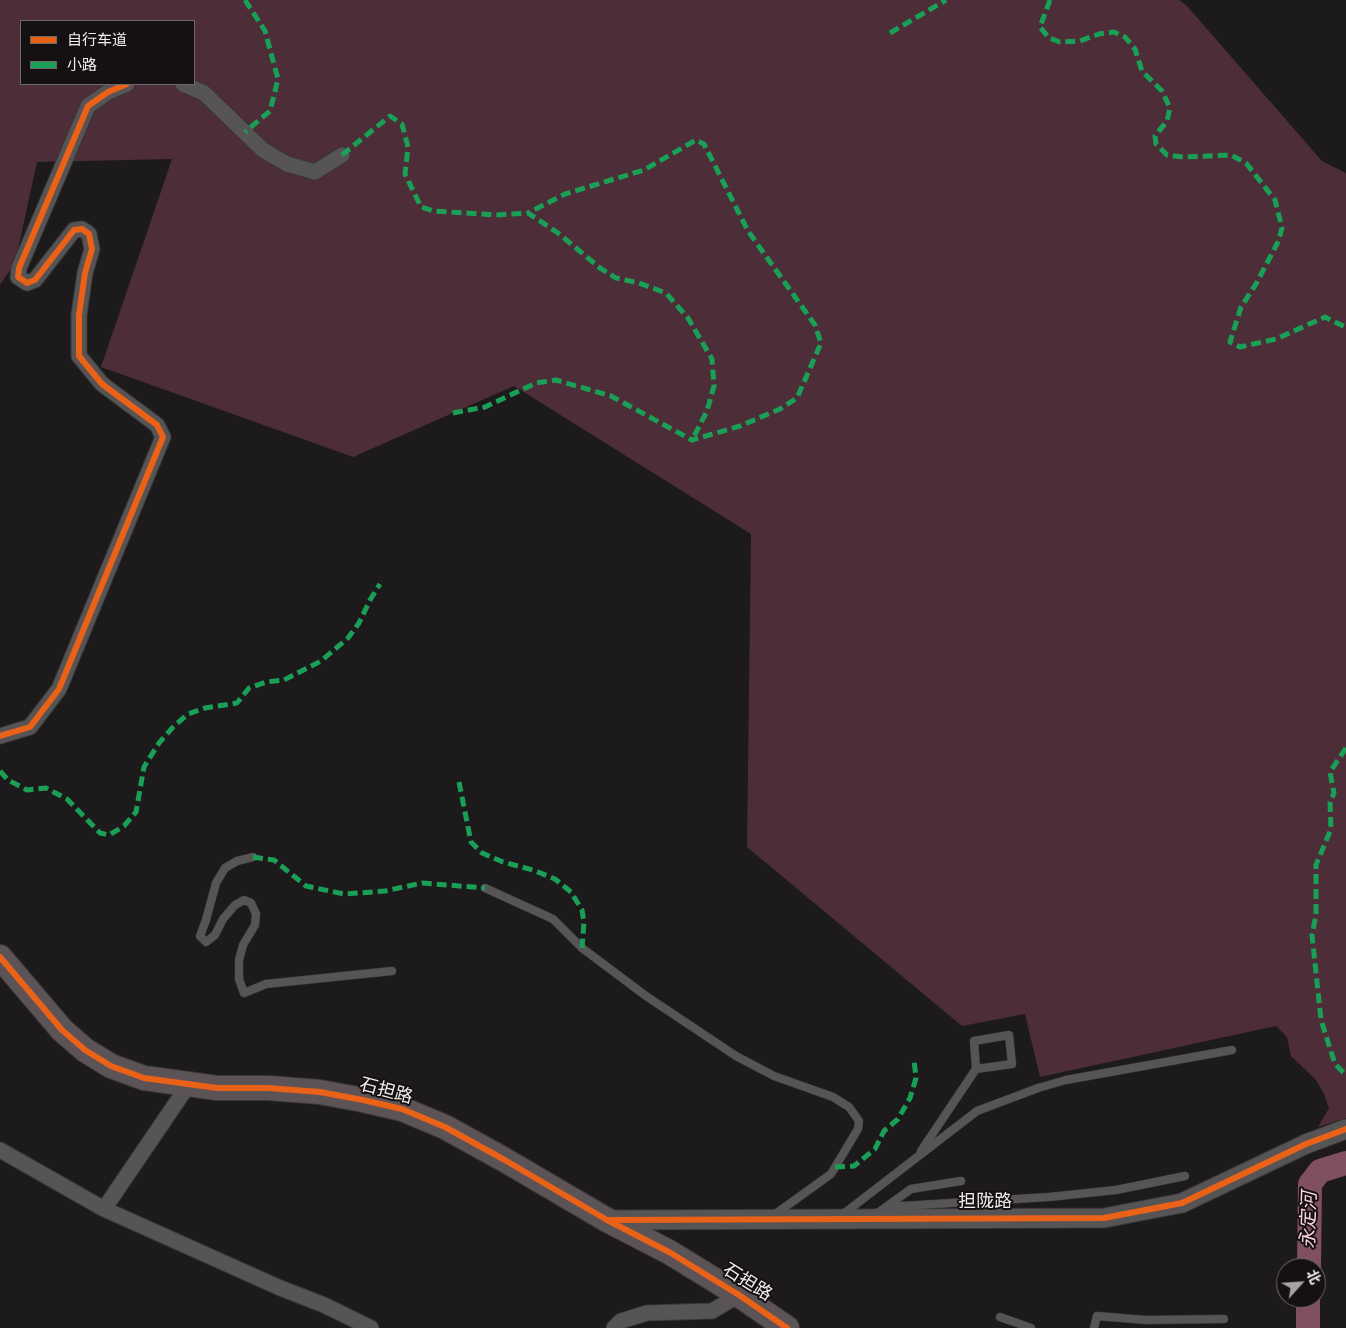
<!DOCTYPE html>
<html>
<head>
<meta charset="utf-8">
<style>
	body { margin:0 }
	#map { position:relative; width:1346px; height:1328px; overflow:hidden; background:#1d1a1b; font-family:"Titillium Web","Noto Sans SC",sans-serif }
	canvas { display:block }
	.legend { position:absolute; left:20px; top:20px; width:175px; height:65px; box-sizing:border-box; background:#151011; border:1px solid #6d6869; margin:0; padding:6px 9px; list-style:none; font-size:15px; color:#f1edee }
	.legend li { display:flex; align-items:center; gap:10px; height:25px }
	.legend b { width:25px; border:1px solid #6d6869 }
	.north { position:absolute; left:1276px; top:1258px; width:50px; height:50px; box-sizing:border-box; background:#151011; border:1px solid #6d6869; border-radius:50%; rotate:64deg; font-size:14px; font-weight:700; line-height:20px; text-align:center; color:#f1edee }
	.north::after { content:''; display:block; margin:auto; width:18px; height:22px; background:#a7a3a4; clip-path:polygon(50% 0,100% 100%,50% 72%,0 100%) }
</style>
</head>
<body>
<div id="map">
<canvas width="1346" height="1328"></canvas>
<ul class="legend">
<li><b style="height:6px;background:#ea6118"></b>自行车道</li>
<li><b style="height:6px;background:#1a9f57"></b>小路</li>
</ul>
<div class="north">北</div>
</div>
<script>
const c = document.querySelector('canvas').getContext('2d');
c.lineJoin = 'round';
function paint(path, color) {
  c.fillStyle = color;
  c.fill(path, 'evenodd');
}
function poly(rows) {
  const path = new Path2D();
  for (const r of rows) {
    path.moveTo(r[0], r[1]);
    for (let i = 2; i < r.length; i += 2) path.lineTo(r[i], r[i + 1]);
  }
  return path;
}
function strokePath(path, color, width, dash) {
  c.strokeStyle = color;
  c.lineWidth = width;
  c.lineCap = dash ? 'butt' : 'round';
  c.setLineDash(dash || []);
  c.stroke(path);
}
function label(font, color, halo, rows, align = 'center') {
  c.font = font + ' "Titillium Web","Noto Sans SC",sans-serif';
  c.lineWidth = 4;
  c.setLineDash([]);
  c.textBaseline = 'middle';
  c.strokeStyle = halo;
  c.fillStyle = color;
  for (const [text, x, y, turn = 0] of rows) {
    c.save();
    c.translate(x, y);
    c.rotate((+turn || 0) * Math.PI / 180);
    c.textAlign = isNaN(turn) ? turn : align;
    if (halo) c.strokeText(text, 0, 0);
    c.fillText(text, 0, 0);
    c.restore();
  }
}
const green = poly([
	[0,0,1179,0,1187,6,1322,161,1346,173,1346,1118,1318,1127,1329,1108,1324,1094,1316,1080,1291,1056,1287,1037,1276,1026,1040,1077,1025,1014,962,1026,747,847,751,534,514,386,353,457,101,367,172,159,37,162,15,263,0,285],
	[21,21,194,21,194,84,21,84]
]);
const river = poly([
	[1309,1268,1310,1184,1320,1171,1346,1163],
	[1308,1328,1308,1298]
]);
const service = poly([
	[253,857,237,861,225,868,216,883,206,920,200,936,206,942,215,935,223,919,235,905,244,900,251,903,256,914,255,925,243,945,239,960,239,979,244,993,266,984,392,971],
	[485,888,553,919,582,948,646,996,736,1056,774,1076,833,1097,849,1107,859,1121,858,1129,831,1174,774,1215],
	[921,1151,976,1069,1012,1064,1009,1035,974,1041,976,1069],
	[886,1207,911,1189,961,1181],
	[842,1215,977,1111,1038,1088,1066,1080,1232,1050],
	[875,1215,886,1207,1049,1197,1116,1190,1185,1176],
	[1000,1317,1031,1328],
	[1094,1328,1097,1316,1146,1320,1224,1319]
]);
const minor = poly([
	[183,84,204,93,263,150,287,164,315,172,342,155],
	[0,736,30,727,59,689,163,437,157,425,102,384,79,356,79,315,85,273,92,249,89,234,82,229,74,230,35,280,27,283,18,277,19,268,88,106,108,92,127,84],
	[0,1150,104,1209,278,1287,324,1305,371,1328],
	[104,1209,189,1084],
	[614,1328,621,1321,647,1313,712,1311,739,1295]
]);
const tertiary = poly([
	[608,1220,1104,1218,1182,1203,1306,1144,1346,1129]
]);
const primary = poly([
	[0,957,62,1030,85,1050,111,1066,144,1078,217,1088,268,1088,320,1092,363,1100,402,1109,445,1127,503,1159,607,1220,669,1252,739,1295,787,1328]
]);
const quiet = poly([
	[245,0,265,31,278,79,270,111,245,132],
	[1050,0,1040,27,1049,38,1060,42,1080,41,1099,34,1114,32,1125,37,1135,49,1142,71,1162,91,1170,108,1167,121,1155,136,1156,144,1167,155,1183,157,1231,155,1246,163,1275,200,1282,228,1278,242,1256,284,1241,307,1230,342,1240,347,1276,339,1325,317,1345,327,1346,329],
	[890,33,946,0],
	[342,155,390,116,402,124,408,147,405,174,421,207,434,211,496,215,528,213,558,233,600,268,616,278,639,283,666,293,688,318,712,359,714,386,707,411,692,440],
	[453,413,485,407,536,383,556,380,611,396,692,440,740,426,780,409,797,398,821,343,815,325,748,231,704,144,696,140,644,170,565,194,528,213],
	[1346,748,1330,772,1334,793,1330,802,1331,829,1316,865,1316,915,1312,935,1321,1020,1335,1064,1346,1075],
	[0,771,8,780,27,790,46,788,67,799,100,833,109,835,124,826,136,812,144,767,159,743,174,726,188,714,205,708,237,703,249,688,266,682,284,680,321,661,348,638,359,623,370,600,380,584],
	[459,782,471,842,482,853,503,862,533,870,555,879,571,892,582,910,584,922,582,948],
	[253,857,274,860,306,886,344,894,385,891,422,883,485,888],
	[835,1167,854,1166,875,1149,884,1131,898,1119,910,1098,916,1078,914,1060]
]);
const cycleway = poly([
	[0,736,30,727,59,689,163,437,157,425,102,384,79,356,79,315,85,273,92,249,89,234,82,229,74,230,35,280,27,283,18,277,19,268,88,106,108,92,127,84],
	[0,957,62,1030,85,1050,111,1066,144,1078,217,1088,268,1088,320,1092,363,1100,402,1109,445,1127,503,1159,607,1220,669,1252,739,1295,787,1328],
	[609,1220,1104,1218,1182,1203,1306,1144,1346,1129]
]);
const streetNames = [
	["石担路",386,1092,15],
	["担陇路",985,1203],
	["石担路",747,1283,32]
];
const waterNames = [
	["永定河",1310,1220,-88]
];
paint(green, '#4c2d38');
strokePath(river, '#805060', 24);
strokePath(service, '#393737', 9);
strokePath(minor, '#393737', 17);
strokePath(tertiary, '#393737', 21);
strokePath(primary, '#393737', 26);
strokePath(service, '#565455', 8);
strokePath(minor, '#565455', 15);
strokePath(tertiary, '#565455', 19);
strokePath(primary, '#5c5356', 24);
strokePath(quiet, '#1a9f57', 5, [10, 5]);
strokePath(cycleway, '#ea6118', 6);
label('18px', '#f1edee', '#151011', streetNames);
label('italic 19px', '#f8d4df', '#151011', waterNames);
</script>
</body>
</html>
